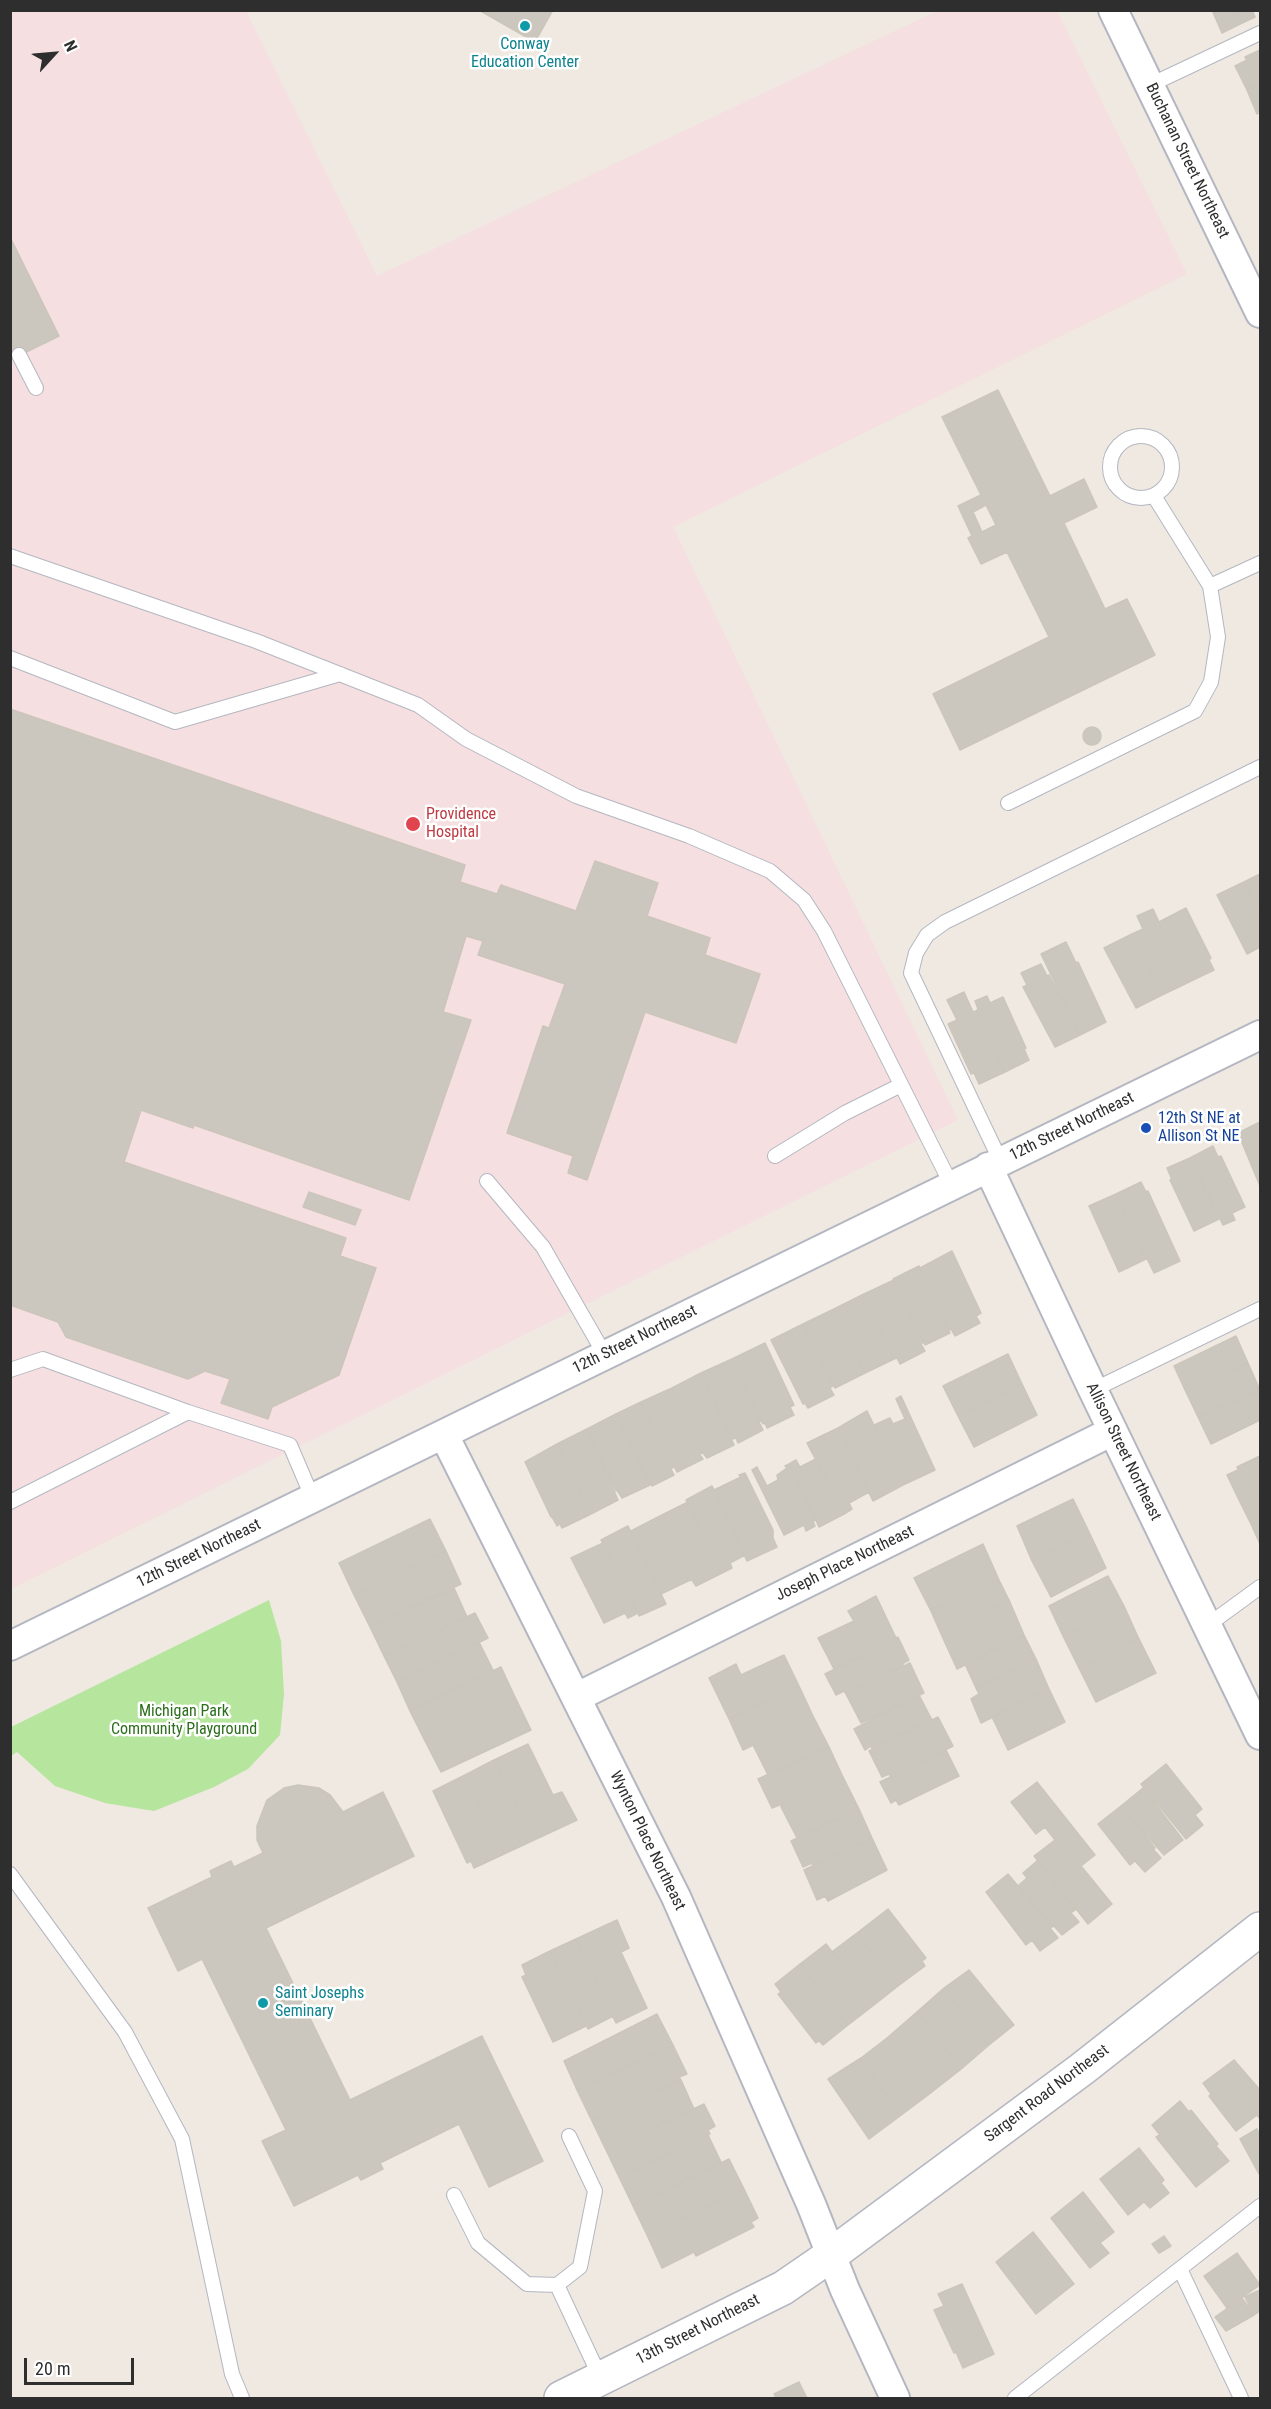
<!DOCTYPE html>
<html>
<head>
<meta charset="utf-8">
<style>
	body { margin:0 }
	#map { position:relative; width:1271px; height:2409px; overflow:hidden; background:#efe9e1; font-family:"Roboto Condensed",sans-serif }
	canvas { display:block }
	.frame { position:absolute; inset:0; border:12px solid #2e2e2e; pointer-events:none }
	.north { position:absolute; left:24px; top:24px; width:60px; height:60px; -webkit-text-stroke:4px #fff; paint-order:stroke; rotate:64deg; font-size:16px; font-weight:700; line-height:24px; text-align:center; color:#2e2e2e }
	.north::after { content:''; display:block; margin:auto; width:21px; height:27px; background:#2e2e2e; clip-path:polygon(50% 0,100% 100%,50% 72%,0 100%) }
	.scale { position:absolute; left:24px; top:2358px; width:110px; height:27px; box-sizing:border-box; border:3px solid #2e2e2e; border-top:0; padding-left:8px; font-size:18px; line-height:21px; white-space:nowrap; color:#2e2e2e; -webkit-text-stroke:4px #fff; paint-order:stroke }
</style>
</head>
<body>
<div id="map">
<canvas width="1271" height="2409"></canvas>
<div class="frame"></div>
<div class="north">N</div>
<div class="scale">20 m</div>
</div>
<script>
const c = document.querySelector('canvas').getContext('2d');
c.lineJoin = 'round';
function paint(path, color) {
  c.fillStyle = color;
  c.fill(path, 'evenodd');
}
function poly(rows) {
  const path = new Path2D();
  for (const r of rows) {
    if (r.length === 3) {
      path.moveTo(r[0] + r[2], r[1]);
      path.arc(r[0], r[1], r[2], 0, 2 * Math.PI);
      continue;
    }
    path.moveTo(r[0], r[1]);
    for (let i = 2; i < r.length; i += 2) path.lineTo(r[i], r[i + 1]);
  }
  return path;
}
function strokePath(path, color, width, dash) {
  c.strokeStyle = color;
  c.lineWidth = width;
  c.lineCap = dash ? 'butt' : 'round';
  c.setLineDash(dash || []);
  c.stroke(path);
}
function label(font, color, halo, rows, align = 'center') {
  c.font = font + ' "Roboto Condensed",sans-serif';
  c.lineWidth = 5;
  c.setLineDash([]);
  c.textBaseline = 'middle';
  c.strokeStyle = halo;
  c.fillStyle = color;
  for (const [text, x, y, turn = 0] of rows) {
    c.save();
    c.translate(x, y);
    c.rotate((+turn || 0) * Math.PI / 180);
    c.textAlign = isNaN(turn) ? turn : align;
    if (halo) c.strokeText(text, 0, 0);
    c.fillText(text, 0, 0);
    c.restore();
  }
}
const medical = poly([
	[11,11,246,11,377,276,937,11,1057,11,1187,274,673,527,958,1120,11,1589]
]);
const green = poly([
	[269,1600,281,1641,284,1694,280,1735,248,1769,214,1787,154,1811,105,1803,55,1786,17,1752,11,1756,11,1727]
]);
const building = poly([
	[479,10,553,10,535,42,479,10],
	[1212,10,1231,10,1238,25,1222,33,1212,10],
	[1231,10,1252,10,1255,17,1238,25,1231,10],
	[1260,50,1260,83,1247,90,1235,66,1247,60,1245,57,1260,50],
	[1260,83,1260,112,1257,114,1247,90,1260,83],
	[10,237,59,336,10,360,10,237],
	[998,390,1050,496,1084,479,1097,507,1064,523,1105,609,1127,599,1155,655,960,750,933,694,1049,637,1007,552,981,564,968,538,972,536,958,506,981,495,942,417,998,390],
	[986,505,996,525,982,532,973,512,986,505],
	[10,709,465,865,460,882,497,894,501,885,576,911,595,861,658,883,647,916,710,938,705,955,760,974,736,1043,645,1012,587,1180,568,1173,573,1156,507,1133,543,1026,549,1028,565,984,478,955,483,941,466,936,443,1012,471,1020,409,1200,194,1125,193,1128,141,1110,124,1162,346,1238,340,1256,376,1268,339,1375,272,1407,268,1419,221,1403,230,1379,205,1371,188,1379,66,1337,58,1322,10,1305,10,709],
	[1092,736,9],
	[1260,874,1260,916,1244,882,1260,874],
	[1244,882,1260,916,1260,947,1247,954,1217,895,1244,882],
	[1186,908,1211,958,1209,960,1214,970,1187,983,1159,922,1186,908],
	[1153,909,1187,983,1162,995,1132,934,1143,929,1137,916,1153,909],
	[1132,934,1162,995,1136,1008,1104,948,1132,934],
	[1066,942,1076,963,1078,962,1106,1022,1080,1035,1041,954,1066,942],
	[1041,964,1047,976,1049,975,1080,1035,1055,1047,1023,987,1027,985,1021,973,1041,964],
	[964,992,973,1012,976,1011,1005,1072,979,1084,974,1073,971,1074,948,1024,957,1020,947,1000,964,992],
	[987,996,990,1003,1003,997,1026,1048,1024,1049,1029,1060,1005,1072,976,1011,978,1009,975,1001,987,996],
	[1260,1122,1260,1186,1238,1133,1260,1122],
	[1213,1146,1218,1157,1221,1156,1245,1207,1232,1213,1235,1220,1223,1225,1190,1158,1213,1146],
	[1190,1158,1219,1219,1194,1231,1170,1180,1172,1180,1167,1168,1190,1158],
	[1141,1182,1146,1192,1148,1191,1180,1261,1154,1273,1116,1194,1141,1182],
	[309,1192,361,1210,355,1225,303,1207,309,1192],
	[1116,1194,1146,1259,1119,1272,1089,1206,1116,1194],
	[952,1251,981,1313,976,1316,980,1323,955,1336,951,1329,949,1330,920,1268,952,1251],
	[919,1266,950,1333,925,1345,893,1279,919,1266],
	[894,1280,924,1342,921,1344,925,1351,900,1364,897,1358,894,1359,864,1294,894,1280],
	[864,1294,894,1359,865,1373,834,1309,864,1294],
	[834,1309,865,1373,835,1388,803,1324,834,1309],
	[803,1324,833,1386,830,1388,834,1395,808,1408,805,1403,803,1404,771,1340,803,1324],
	[1236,1336,1248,1363,1186,1392,1174,1366,1236,1336],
	[765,1343,794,1405,790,1407,794,1415,767,1428,765,1423,763,1424,732,1359,765,1343],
	[1008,1354,1022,1384,958,1416,943,1386,1008,1354],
	[732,1359,761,1421,759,1422,763,1430,738,1443,736,1438,733,1439,701,1373,732,1359],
	[1248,1363,1260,1390,1198,1417,1186,1392,1248,1363],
	[701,1373,734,1445,707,1458,703,1453,672,1388,701,1373],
	[1022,1384,1037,1415,974,1447,958,1416,1022,1384],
	[672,1388,703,1453,699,1454,703,1459,677,1472,641,1402,672,1388],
	[1260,1390,1260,1420,1211,1444,1198,1417,1260,1390],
	[901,1396,935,1470,903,1485,874,1425,890,1418,893,1424,905,1419,896,1399,901,1396],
	[641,1402,674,1467,671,1469,674,1475,652,1486,616,1414,641,1402],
	[867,1411,903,1485,873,1501,838,1428,867,1411],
	[616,1414,650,1485,622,1498,617,1490,616,1491,587,1429,616,1414],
	[838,1428,869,1492,849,1503,852,1509,844,1514,807,1443,838,1428],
	[587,1429,618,1500,591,1514,557,1444,587,1429],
	[557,1444,591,1514,562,1528,560,1524,557,1526,552,1517,551,1517,525,1462,557,1444],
	[1260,1456,1260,1490,1239,1500,1227,1475,1238,1470,1237,1467,1260,1456],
	[816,1459,844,1514,819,1527,789,1464,796,1460,800,1467,816,1459],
	[789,1464,815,1520,813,1522,815,1526,806,1531,804,1525,784,1535,752,1470,757,1467,767,1486,778,1480,777,1475,787,1468,785,1466,789,1464],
	[745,1473,773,1530,773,1538,777,1547,747,1561,714,1490,741,1477,739,1475,745,1473],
	[712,1486,745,1555,730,1563,732,1568,722,1573,686,1500,712,1486],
	[1260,1490,1260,1520,1251,1524,1239,1500,1260,1490],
	[1073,1499,1089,1532,1032,1561,1017,1526,1073,1499],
	[688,1502,722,1573,696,1586,692,1580,688,1581,658,1517,688,1502],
	[658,1517,688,1581,661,1594,631,1531,658,1517],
	[430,1519,446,1551,354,1595,339,1563,430,1519],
	[1260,1520,1260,1544,1251,1524,1260,1520],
	[628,1526,666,1604,639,1616,601,1540,628,1526],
	[1089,1532,1106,1568,1051,1597,1032,1561,1089,1532],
	[603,1543,636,1610,636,1614,628,1618,625,1613,604,1623,571,1558,603,1543],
	[983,1544,999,1580,931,1611,914,1578,983,1544],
	[446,1551,461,1584,370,1627,354,1595,446,1551],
	[1108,1576,1124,1606,1064,1638,1049,1606,1108,1576],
	[999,1580,1009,1600,942,1636,931,1611,999,1580],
	[454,1588,467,1617,384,1656,370,1627,454,1588],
	[876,1596,896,1638,834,1669,818,1638,854,1621,848,1611,876,1596],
	[1009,1600,1024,1635,957,1669,942,1636,1009,1600],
	[1124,1606,1138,1637,1079,1668,1064,1638,1124,1606],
	[475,1613,488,1638,397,1682,384,1656,475,1613],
	[1024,1635,1036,1659,976,1688,965,1664,1024,1635],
	[898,1637,909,1660,902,1664,904,1666,846,1694,844,1691,836,1695,825,1674,898,1637],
	[1138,1637,1156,1673,1096,1702,1079,1668,1138,1637],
	[479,1642,493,1670,410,1711,397,1682,479,1642],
	[784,1655,799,1686,729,1719,709,1678,736,1664,741,1675,784,1655],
	[1036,1659,1049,1689,981,1723,971,1699,979,1694,976,1688,1036,1659],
	[910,1663,924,1693,861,1723,846,1694,910,1663],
	[501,1667,515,1697,425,1741,410,1711,501,1667],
	[799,1686,813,1716,743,1750,729,1719,799,1686],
	[1049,1689,1065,1722,1008,1750,992,1717,1049,1689],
	[919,1695,932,1720,872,1749,871,1746,865,1750,854,1729,919,1695],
	[515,1697,531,1730,441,1772,425,1741,515,1697],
	[813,1716,829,1747,768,1775,753,1745,813,1716],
	[938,1717,953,1746,891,1777,889,1774,882,1777,869,1751,938,1717],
	[528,1744,553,1795,562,1792,577,1820,534,1840,494,1760,528,1744],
	[829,1747,843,1777,781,1807,782,1804,772,1808,758,1779,829,1747],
	[946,1750,959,1776,899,1805,896,1800,891,1803,880,1782,946,1750],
	[494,1760,534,1840,504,1854,465,1775,494,1760],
	[1166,1764,1202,1809,1195,1815,1203,1825,1186,1839,1141,1784,1166,1764],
	[465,1775,504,1854,474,1868,471,1861,467,1863,433,1791,465,1775],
	[843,1777,859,1809,797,1838,781,1807,843,1777],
	[1037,1782,1095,1855,1081,1866,1112,1904,1088,1924,1034,1856,1055,1840,1045,1827,1036,1834,1011,1802,1037,1782],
	[298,1785,319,1788,330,1795,343,1812,383,1792,414,1856,266,1928,350,2100,482,2036,543,2161,489,2187,459,2124,380,2163,383,2169,361,2180,358,2175,294,2206,262,2141,286,2130,202,1959,178,1971,148,1908,212,1877,210,1871,231,1861,234,1867,263,1853,257,1840,257,1826,267,1800,284,1788,298,1785],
	[1143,1788,1183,1840,1164,1855,1121,1806,1143,1788],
	[1121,1806,1155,1848,1153,1849,1161,1858,1145,1872,1135,1861,1130,1865,1098,1824,1121,1806],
	[859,1809,872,1838,813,1866,812,1863,803,1867,791,1841,859,1809],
	[872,1838,887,1870,828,1901,825,1896,817,1900,804,1870,872,1838],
	[1037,1861,1075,1910,1071,1913,1079,1922,1062,1935,1054,1926,1052,1927,1019,1885,1027,1878,1023,1873,1037,1861],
	[1008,1874,1052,1927,1050,1928,1058,1938,1040,1951,1032,1940,1026,1945,986,1892,1008,1874],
	[888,1909,926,1958,922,1961,925,1966,898,1986,857,1933,888,1909],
	[617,1920,629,1948,621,1952,647,2008,616,2023,576,1939,617,1920],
	[857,1933,898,1986,874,2005,833,1951,857,1933],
	[576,1939,613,2016,588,2029,550,1951,576,1939],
	[826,1944,874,2005,848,2025,800,1964,826,1944],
	[550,1951,586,2026,553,2042,522,1977,526,1975,522,1965,550,1951],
	[800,1964,848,2025,823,2045,819,2041,816,2043,778,1994,781,1992,775,1984,800,1964],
	[969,1970,1014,2025,989,2045,944,1988,969,1970],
	[944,1988,989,2045,960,2070,918,2011,944,1988],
	[918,2011,960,2070,928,2095,887,2038,918,2011],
	[657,2014,673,2045,577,2090,564,2061,657,2014],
	[887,2038,928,2095,900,2116,861,2058,887,2038],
	[673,2045,687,2074,679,2077,681,2080,592,2121,577,2090,673,2045],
	[861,2058,900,2116,869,2139,828,2079,861,2058],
	[1234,2060,1260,2090,1260,2119,1257,2115,1236,2131,1209,2096,1211,2094,1203,2083,1234,2060],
	[681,2080,694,2109,606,2150,592,2121,681,2080],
	[1180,2101,1189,2112,1191,2110,1218,2144,1216,2146,1229,2161,1196,2187,1156,2137,1160,2135,1152,2125,1180,2101],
	[704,2104,715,2126,708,2130,710,2134,619,2177,606,2150,704,2104],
	[1257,2129,1260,2135,1260,2173,1259,2174,1240,2139,1257,2129],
	[708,2135,721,2162,633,2206,619,2177,708,2135],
	[1139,2148,1164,2180,1161,2183,1169,2193,1150,2208,1144,2202,1128,2215,1100,2179,1139,2148],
	[729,2159,744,2189,647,2235,633,2206,729,2159],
	[744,2189,758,2218,751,2222,754,2227,696,2256,694,2252,662,2268,647,2235,744,2189],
	[1083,2192,1114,2232,1100,2243,1109,2253,1090,2268,1051,2218,1083,2192],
	[1033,2232,1074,2284,1036,2314,996,2262,1033,2232],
	[1164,2236,1171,2246,1159,2253,1152,2244,1164,2236],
	[1237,2253,1260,2285,1227,2308,1204,2276,1237,2253],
	[962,2284,994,2354,963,2368,956,2352,954,2353,934,2310,944,2306,938,2294,962,2284],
	[1260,2290,1260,2311,1254,2315,1245,2297,1260,2290],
	[1242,2298,1254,2315,1226,2331,1215,2317,1242,2298],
	[799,2382,807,2398,776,2398,774,2394,799,2382]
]);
const lane = poly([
	[1150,85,1260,33],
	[19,355,36,388],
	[1141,467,31],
	[10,556,256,641,418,705,466,739,576,796,689,836,770,871,804,900,824,931,952,1186],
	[1210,586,1260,563],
	[10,658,175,722,340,674],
	[1008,803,1195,711,1211,682,1218,637,1210,586,1154,496],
	[775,1156,845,1113,901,1085],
	[1001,1162,911,973,916,953,927,935,945,922,1260,767],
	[487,1181,543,1247,605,1355],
	[10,1370,43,1359,188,1412,290,1445,313,1499],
	[1093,1390,1260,1309],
	[10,1502,188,1412],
	[1208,1625,1260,1587],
	[10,1874,125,2032,182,2139,232,2374,242,2398],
	[454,2195,478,2243,527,2284,557,2285,580,2267,595,2191,569,2136],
	[1180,2269,1241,2398],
	[557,2285,601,2379],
	[1015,2398,1260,2206]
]);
const street = poly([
	[1113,10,1260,313],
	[988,1167,1093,1390,1260,1735],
	[444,1435,676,1897,811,2204,845,2290,895,2398],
	[10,1646,1260,1035],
	[577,1697,1113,1431]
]);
const secondary = poly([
	[561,2398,783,2288,831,2255,1082,2069,1260,1929]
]);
const markers = [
	[525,26,6,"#0f9aa8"],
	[413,824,8,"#e0444e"],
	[1146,1128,6,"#1a4fb4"],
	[263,2003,6,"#0f9aa8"]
];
const cultureNames = [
	["Conway",525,45],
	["Education Center",525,63],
	["Saint Josephs",275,1994,"left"],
	["Seminary",275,2012,"left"]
];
const streetNames = [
	["Buchanan Street Northeast",1187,161,64],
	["12th Street Northeast",1072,1127,-26],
	["12th Street Northeast",635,1340,-26],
	["Allison Street Northeast",1123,1452,64],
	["12th Street Northeast",199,1554,-26],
	["Joseph Place Northeast",845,1564,-26],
	["Wynton Place Northeast",647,1841,64],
	["Sargent Road Northeast",1047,2094,-37],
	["13th Street Northeast",698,2330,-27]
];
const healthNames = [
	["Providence",426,815],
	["Hospital",426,833]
];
const transitNames = [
	["12th St NE at",1158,1119],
	["Allison St NE",1158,1137]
];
const parkNames = [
	["Michigan Park",184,1712],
	["Community Playground",184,1730]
];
paint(medical, '#f5dfe0');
paint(green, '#b6e59e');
paint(building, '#cbc7bf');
strokePath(building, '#cbc5ba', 1.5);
strokePath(lane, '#b4b7c1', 16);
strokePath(street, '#b4b7c1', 32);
strokePath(secondary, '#b4b7c1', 36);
strokePath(lane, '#fff', 14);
strokePath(street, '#fff', 28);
strokePath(secondary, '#fff', 33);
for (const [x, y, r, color] of markers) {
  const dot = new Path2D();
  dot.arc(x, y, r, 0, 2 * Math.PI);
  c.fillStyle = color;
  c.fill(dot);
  strokePath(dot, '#fff', 2);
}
label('16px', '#0d838f', '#fff', cultureNames);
label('16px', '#2e2e2e', '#fff', streetNames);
label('16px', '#be3a42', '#fff', healthNames, 'left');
label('16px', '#164399', '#fff', transitNames, 'left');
label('16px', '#2c6e1b', '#fff', parkNames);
</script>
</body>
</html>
